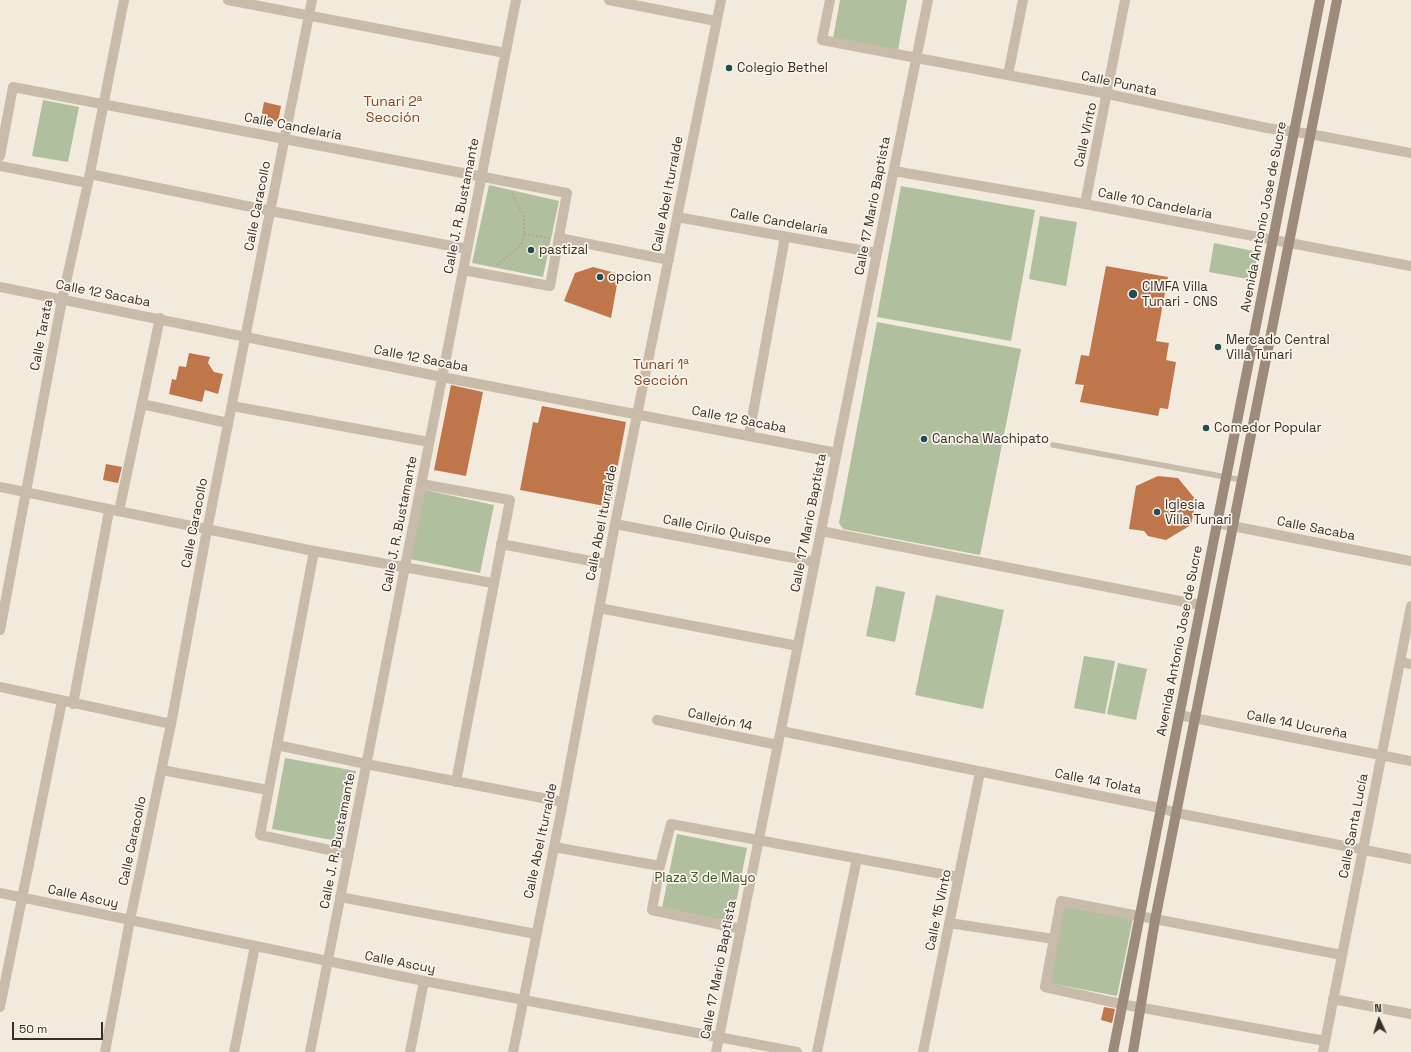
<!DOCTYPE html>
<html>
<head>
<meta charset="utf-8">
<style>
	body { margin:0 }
	#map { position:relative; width:1411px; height:1052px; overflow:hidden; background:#f1eadd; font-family:"Space Grotesk",sans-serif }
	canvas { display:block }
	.north { position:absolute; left:1359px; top:1000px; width:40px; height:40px; -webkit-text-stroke:3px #f9f3e9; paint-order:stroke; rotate:356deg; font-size:11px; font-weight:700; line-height:16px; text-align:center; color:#362f29 }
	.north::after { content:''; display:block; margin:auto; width:14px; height:18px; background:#362f29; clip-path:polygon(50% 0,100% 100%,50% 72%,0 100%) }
	.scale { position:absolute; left:12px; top:1022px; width:91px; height:18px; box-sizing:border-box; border:2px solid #362f29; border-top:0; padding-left:5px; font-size:12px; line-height:14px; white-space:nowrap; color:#362f29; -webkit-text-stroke:3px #f9f3e9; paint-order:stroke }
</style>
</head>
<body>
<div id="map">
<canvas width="1411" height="1052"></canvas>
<div class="north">N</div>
<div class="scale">50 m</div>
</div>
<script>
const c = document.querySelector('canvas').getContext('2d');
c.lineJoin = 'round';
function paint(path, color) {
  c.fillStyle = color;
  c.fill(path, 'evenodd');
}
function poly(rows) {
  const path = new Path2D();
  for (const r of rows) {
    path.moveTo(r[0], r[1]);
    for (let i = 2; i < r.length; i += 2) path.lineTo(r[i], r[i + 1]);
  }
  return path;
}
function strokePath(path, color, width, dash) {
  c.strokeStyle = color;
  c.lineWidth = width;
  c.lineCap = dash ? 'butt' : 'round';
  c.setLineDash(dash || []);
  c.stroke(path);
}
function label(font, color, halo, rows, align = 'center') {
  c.font = font + ' "Space Grotesk",sans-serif';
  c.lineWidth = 3.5;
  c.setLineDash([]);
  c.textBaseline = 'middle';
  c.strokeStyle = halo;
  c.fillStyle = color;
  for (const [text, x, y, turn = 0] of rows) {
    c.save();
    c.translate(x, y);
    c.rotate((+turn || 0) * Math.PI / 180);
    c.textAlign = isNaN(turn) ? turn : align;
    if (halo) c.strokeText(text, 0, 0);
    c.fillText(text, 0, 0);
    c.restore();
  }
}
const green = poly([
	[840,0,907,0,898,50,833,39],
	[43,100,79,107,68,162,32,156],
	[489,185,559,201,543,277,472,263],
	[901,186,1035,210,1011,341,877,317],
	[1040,216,1077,222,1066,286,1029,279],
	[1214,243,1258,252,1253,280,1209,272],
	[877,322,1021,349,980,555,843,529,839,523],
	[425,490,494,505,480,573,410,559],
	[876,586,905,592,895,642,866,636],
	[936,595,1004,610,983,709,915,695],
	[1084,656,1115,661,1105,714,1074,708],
	[1118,663,1147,669,1136,720,1107,714],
	[285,758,356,771,343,842,272,829],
	[677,834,747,848,732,922,662,908],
	[1065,904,1133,918,1117,996,1049,983]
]);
const building = poly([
	[264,102,281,106,278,122,261,118],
	[1106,266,1168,277,1156,341,1169,343,1166,360,1176,362,1168,409,1160,408,1158,416,1080,402,1084,385,1075,384,1081,355,1089,356],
	[593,267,619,274,611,318,564,301,575,273],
	[189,353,210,357,208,363,214,372,223,374,218,394,205,390,202,402,169,394,172,379,176,380,179,366,186,367],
	[451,385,483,392,466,476,434,470],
	[542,406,626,422,610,507,520,490,533,422,538,423],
	[106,464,122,467,118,483,103,480],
	[1158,476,1178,478,1196,500,1191,525,1166,540,1148,536,1144,531,1129,529,1136,486],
	[1104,1007,1115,1009,1112,1023,1101,1020]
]);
const path = poly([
	[524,234,549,238],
	[497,265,521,245,524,234,524,216,512,194]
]);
const lane = poly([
	[1053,445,1242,480]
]);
const street = poly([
	[228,0,505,53],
	[609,0,716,21],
	[830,0,822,40,1108,94,1267,128,1310,134,1411,153],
	[1008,75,1023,0],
	[0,156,13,87,567,193,550,286,463,270],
	[0,166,88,183],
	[894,171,1085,204,1411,266],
	[90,174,271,211,467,249],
	[1085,204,1125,0],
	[677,217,877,253],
	[559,238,669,260],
	[0,287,442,377,837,453],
	[142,404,228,423],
	[232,406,429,442],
	[749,435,785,237],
	[421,484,510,500,456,782],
	[0,487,314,551,493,583],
	[119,511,160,318],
	[1217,523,1411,561],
	[615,524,815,562],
	[821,531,1200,605],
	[501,544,607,564],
	[314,551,260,835,348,854],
	[599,608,798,646],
	[0,630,62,300,88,183,124,0],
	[1400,662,1411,664],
	[0,687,171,724],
	[73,704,109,511],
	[1179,715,1411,761],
	[657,720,778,745],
	[781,731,1160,808,1177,813,1411,859],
	[277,745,366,764,563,802],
	[162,770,268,790],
	[554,847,660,866],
	[0,893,424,981,797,1052],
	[340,897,536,934],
	[949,923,1054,939],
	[741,929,652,910,660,866,671,824,958,877],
	[1333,999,1411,1014],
	[0,1007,62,701],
	[1325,1041,1121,1004,1045,987,1061,901,1342,955],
	[105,1052,130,920,171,724,207,530,312,0],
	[234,1052,255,946],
	[310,1052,516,0],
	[410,1052,424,981],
	[513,1052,563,802,615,524,721,0],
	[716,1052,928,0],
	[817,1052,857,858],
	[923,1052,980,772],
	[1323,1052,1411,606]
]);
const secondary = poly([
	[1113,1052,1320,0],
	[1133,1052,1155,920,1337,0]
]);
const markers = [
	[729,68,4,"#204c56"],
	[531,250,4,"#204c56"],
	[600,277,4,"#204c56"],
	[1133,294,5,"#204c56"],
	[1218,347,4,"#204c56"],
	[1206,428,4,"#204c56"],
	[924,439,4,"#204c56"],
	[1157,512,4,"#204c56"]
];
const poiNames = [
	["Colegio Bethel",737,68],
	["pastizal",539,250],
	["opcion",608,277],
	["CIMFA Villa",1142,287],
	["Tunari - CNS",1142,302],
	["Mercado Central",1226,340],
	["Villa Tunari",1226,355],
	["Comedor Popular",1214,428],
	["Cancha Wachipato",932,439],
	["Iglesia",1165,505],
	["Villa Tunari",1165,520]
];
const streetNames = [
	["Calle Punata",1119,84,12],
	["Calle Candelaria",293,127,11],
	["Calle Vinto",1086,135,-78],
	["Calle Abel Iturralde",668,194,-79],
	["Calle 10 Candelaria",1155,204,11],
	["Calle Caracollo",258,206,-79],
	["Calle J. R. Bustamante",462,206,-79],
	["Calle 17 Mario Baptista",873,206,-79],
	["Avenida Antonio Jose de Sucre",1264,217,-79],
	["Calle Candelaria",779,222,10],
	["Calle 12 Sacaba",103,294,11],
	["Calle Tarata",42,335,-79],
	["Calle 12 Sacaba",421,359,11],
	["Calle 12 Sacaba",739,420,11],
	["Calle Caracollo",195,523,-79],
	["Calle Abel Iturralde",602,523,-79],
	["Calle 17 Mario Baptista",809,523,-79],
	["Calle J. R. Bustamante",400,524,-79],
	["Calle Sacaba",1316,529,11],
	["Calle Cirilo Quispe",717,530,11],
	["Avenida Antonio Jose de Sucre",1180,641,-79],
	["Callejón 14",720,720,12],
	["Calle 14 Ucureña",1297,725,11],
	["Calle 14 Tolata",1098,782,11],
	["Calle Santa Lucía",1354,826,-79],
	["Calle Caracollo",133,841,-78],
	["Calle J. R. Bustamante",338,841,-79],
	["Calle Abel Iturralde",541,841,-78],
	["Calle Ascuy",83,897,12],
	["Calle 15 Vinto",939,910,-78],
	["Calle Ascuy",400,963,11],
	["Calle 17 Mario Baptista",719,970,-79]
];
const parkNames = [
	["Plaza 3 de Mayo",705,878]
];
const neighbourhoodNames = [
	["Tunari 2ª",393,102],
	["Sección",393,118],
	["Tunari 1ª",661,365],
	["Sección",661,381]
];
paint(green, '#b0bf9d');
paint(building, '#c0764b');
strokePath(path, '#b4a693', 2, [2, 2]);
strokePath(lane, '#c9bba9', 5.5);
strokePath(street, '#c9bba9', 10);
strokePath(secondary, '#9c8b7b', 10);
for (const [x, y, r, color] of markers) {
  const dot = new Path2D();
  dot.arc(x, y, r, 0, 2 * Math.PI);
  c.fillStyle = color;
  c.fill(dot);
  strokePath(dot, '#f9f3e9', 1.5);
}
label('13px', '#362f29', '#f9f3e9', poiNames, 'left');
label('13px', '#362f29', '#f9f3e9', streetNames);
label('13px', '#41532d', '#f9f3e9', parkNames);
label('14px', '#814725', '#f9f3e9', neighbourhoodNames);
</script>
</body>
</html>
